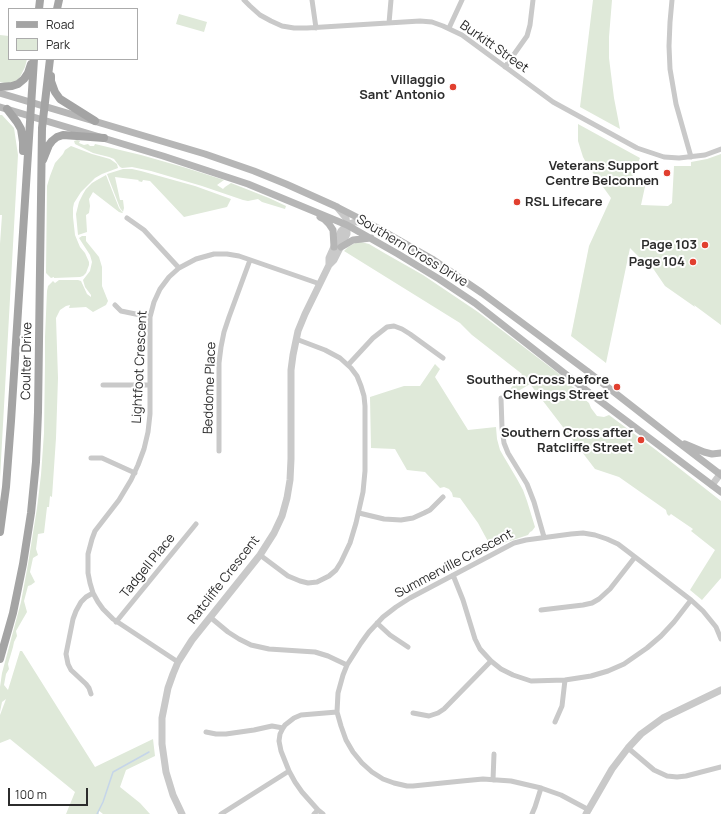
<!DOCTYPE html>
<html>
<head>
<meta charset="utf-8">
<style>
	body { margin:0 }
	#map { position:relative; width:721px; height:814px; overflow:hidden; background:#fff; font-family:Manrope,sans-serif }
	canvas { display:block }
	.legend { position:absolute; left:8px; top:8px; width:130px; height:52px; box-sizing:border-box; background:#fff; border:1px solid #ababab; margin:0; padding:5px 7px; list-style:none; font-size:12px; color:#2c2c2c }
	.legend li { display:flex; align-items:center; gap:8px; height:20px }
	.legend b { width:20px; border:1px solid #ababab }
	.scale { position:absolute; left:8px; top:788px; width:80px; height:18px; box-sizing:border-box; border:2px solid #2c2c2c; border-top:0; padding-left:5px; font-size:12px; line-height:14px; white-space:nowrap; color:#2c2c2c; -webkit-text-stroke:3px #fff; paint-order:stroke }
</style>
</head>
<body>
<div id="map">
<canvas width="721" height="814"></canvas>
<ul class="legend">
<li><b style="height:5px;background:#a4a4a4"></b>Road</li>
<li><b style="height:11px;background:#dfe9d9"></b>Park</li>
</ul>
<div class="scale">100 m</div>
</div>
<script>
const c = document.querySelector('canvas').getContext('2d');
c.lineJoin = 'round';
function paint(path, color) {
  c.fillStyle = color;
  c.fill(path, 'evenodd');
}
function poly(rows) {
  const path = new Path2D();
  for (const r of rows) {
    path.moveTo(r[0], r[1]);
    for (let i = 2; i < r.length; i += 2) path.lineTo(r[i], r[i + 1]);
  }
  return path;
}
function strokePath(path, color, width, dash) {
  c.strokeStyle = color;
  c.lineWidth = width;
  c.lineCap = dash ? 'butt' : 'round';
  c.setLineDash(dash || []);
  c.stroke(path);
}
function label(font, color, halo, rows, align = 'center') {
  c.font = font + ' Manrope,sans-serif';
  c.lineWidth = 4;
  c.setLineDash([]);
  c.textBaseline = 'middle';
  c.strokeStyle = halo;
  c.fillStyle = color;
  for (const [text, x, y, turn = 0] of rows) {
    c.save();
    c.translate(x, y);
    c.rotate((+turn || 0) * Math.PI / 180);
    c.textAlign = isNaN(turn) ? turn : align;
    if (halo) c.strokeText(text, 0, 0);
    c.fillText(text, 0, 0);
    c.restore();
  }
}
const green = poly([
	[593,0,612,0,609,37,609,58,614,98,620,129,580,107],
	[179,14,207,22,204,32,176,24],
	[0,35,9,36,9,59,27,59,25,67,20,77,16,81,9,84,0,82],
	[0,115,2,115,14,128,18,155,0,478,0,244,2,215,0,215],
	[578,124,640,158,632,177,646,182,641,205,668,206,672,203,674,166,691,166,691,162,707,159,721,154,721,325,694,305,695,307,665,286,646,258,639,257,630,248,606,363,571,336,589,246,611,198,588,166,583,157,578,141],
	[77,140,80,141,79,143,84,145,88,144,90,146,94,146,95,144,141,155,183,167,224,180,217,185,223,189,225,187,231,183,269,198,286,206,285,209,262,202,258,199,248,201,243,200,202,186,151,171,132,167,122,168,120,167,114,159,109,157,93,153,75,144,74,141],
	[71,146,92,154,110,159,117,164,118,168,102,174,95,178,81,192,74,203,73,208,73,217,75,235,80,247,85,253,89,262,89,265,86,273,83,276,80,277,54,278,54,277,51,278,46,273,47,186,50,176,55,163,63,154,65,150],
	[123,169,132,169,141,171,195,186,231,199,227,207,184,217,150,181,143,180,142,182,138,181,139,180,115,177,120,200,123,200,124,208,123,212,120,208,107,174],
	[106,175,119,208,123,213,122,213,119,212,93,192,89,199,90,206,89,213,86,215,87,232,78,235,76,214,79,202,83,194,86,189,92,183,97,180],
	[82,236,86,236,86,241,99,257,102,267,102,286,108,301,106,305,93,312,86,307,69,308,70,305,66,306,60,310,56,318,58,378,56,438,52,497,50,496,49,507,47,507,44,533,38,534,36,549,38,555,33,558,30,572,35,582,31,585,28,586,24,601,27,612,16,631,17,636,14,642,13,647,8,664,9,669,6,674,4,685,8,690,20,651,22,651,95,767,153,739,155,756,126,770,120,787,140,803,150,814,103,814,98,810,99,814,66,814,75,792,10,739,0,743,0,715,6,699,2,702,0,712,0,687,2,673,21,602,28,564,37,508,41,475,44,433,45,363,45,337,47,291,48,286,53,281,55,283,59,280,78,280,81,281,87,294,91,297,91,295,85,287,83,280,90,271,92,262,90,255,79,238],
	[357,242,361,242,369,244,386,254,423,275,478,312,571,383,569,384,582,394,583,398,589,403,591,408,597,416,604,417,609,415,656,450,721,501,721,578,702,600,690,590,715,550,691,531,693,529,671,514,669,516,667,514,666,510,619,477,595,469,530,384,510,396,507,393,522,374,472,335,460,323,344,251,348,247],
	[435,364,440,369,435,377,468,430,496,427,497,439,500,450,504,457,517,479,523,490,527,501,535,527,532,531,530,532,528,535,507,542,497,547,495,545,491,547,478,523,460,498,453,497,452,493,449,489,444,487,440,488,425,472,407,470,395,449,371,448,370,397,404,386,420,386]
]);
const stream = poly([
	[97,814,103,802,113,772,149,752]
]);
const minor = poly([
	[244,0,250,6,260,15,271,21,282,26,294,28,307,28,420,21,432,22,443,26,462,35,553,102,637,148,664,157,679,158,705,155,721,149],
	[312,0,316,28],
	[672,0,670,22,669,46,670,69,676,104,691,157],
	[389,23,391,0],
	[449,28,462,0],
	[505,67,527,36,530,25,533,0],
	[127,218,144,230,179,268],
	[115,305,121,311,150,317],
	[348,365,373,338,387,327,394,326,402,329,410,334,443,358],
	[103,385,150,385],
	[501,398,502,428,504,443,508,453,527,484,534,502,544,537],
	[219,451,219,363,221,347,224,332,229,317,250,260],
	[91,458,102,458,135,473],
	[359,513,384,519,401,520,413,518,424,513,430,510,443,497],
	[260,555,288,576,300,581,308,583,317,582,329,576,336,570,341,562,350,543,356,523,363,492,365,471,365,406,364,396,361,386,357,376,351,368,340,358,325,350,296,339],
	[453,575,463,600,475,639,480,649,491,661,501,669,513,675,531,681,565,680,591,676,608,671,624,664,647,648,661,636,674,622,691,600],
	[541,610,583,605,592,603,599,599,610,589,635,557],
	[210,617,228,632,239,639,251,645,269,649,315,652,328,656,347,665],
	[116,622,196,524],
	[377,623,390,635,408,647],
	[178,662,113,619,103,609,98,602,93,593,90,583,88,573,88,554,92,539,95,531,119,500,131,480,138,465,144,449,148,432,150,414,150,317,154,302,160,289,169,277,179,268,196,259,214,254,227,254,239,256,320,284],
	[91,694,89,688,86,684,71,670,68,664,66,654,73,619,76,611,81,602,86,597,93,593],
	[413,713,429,716,438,713,444,709,491,661],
	[555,722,562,706,565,680],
	[206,732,216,734,226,734,254,730,272,726,283,728],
	[628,748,654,770,667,776,677,777,686,776,721,767],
	[493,780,494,754],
	[589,810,561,795,541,788,511,781,483,779,462,781,413,786,407,786,394,783,383,779,372,772,362,763,353,752,346,740,341,726,337,712,338,693,343,675,347,665,361,643,369,632,383,617,396,607,410,598,514,543,526,540,571,534,583,533,595,535,607,539,618,544,639,560,691,600,703,611,716,627,721,639],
	[221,814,289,771],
	[314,814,318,810],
	[323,814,318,810,302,792,295,782,289,771,281,751,279,741,280,734,283,728,285,725,294,718,301,715,337,712],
	[532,814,535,807,541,788]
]);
const tertiary = poly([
	[329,265,334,260,347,234,347,225,346,218,342,213,337,207],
	[712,485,721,473],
	[182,814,173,795,166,772,162,744,162,718,168,688,173,674,178,662,192,640,260,555,274,533,282,516,287,498,290,480,291,459,291,370,293,355,298,331,305,314,329,265,329,258,341,231,347,225,355,222,362,222,368,225],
	[586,814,612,769,628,748,641,734,663,718,721,690]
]);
const secondary = poly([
	[0,93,205,154,254,171,286,184,335,206,376,227,432,259,482,293,587,371,674,439,721,475],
	[0,107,163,156,248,184,347,225,398,254,439,279,475,303,596,398,721,492],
	[320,217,324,219,329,224,333,230,334,247],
	[341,247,353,240,371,238],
	[685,444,704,452,712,454,721,453]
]);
const primary = poly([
	[39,9,40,0],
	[57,9,59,0],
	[51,76,51,81,55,92,60,99,95,121],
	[0,87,12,86,18,84,24,79,28,73,31,64],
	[7,109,17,122,21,129,23,142,23,151],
	[43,160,49,145,52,141,57,137,63,135,104,138],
	[0,532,6,487,11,421,34,59],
	[0,659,13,613,23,564,31,513,36,462,38,412,42,128,50,59]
]);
const markers = [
	[453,87,4,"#e13f2f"],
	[667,173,4,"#e13f2f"],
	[517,202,4,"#e13f2f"],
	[705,245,4,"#e13f2f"],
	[693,262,4,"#e13f2f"],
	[617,387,4,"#e13f2f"],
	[641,440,4,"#e13f2f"]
];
const streetNames = [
	["Burkitt Street",494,47,35],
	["Southern Cross Drive",412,251,31],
	["Coulter Drive",27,361,-89],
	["Lightfoot Crescent",140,367,-87],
	["Beddome Place",210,388,-88],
	["Summerville Crescent",454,564,-28],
	["Tadgell Place",148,566,-51],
	["Ratcliffe Crescent",224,580,-52]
];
const poiNames = [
	["Villaggio",445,80],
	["Sant' Antonio",445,95],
	["Veterans Support",659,166],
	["Centre Belconnen",659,181],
	["RSL Lifecare",525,202,"left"],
	["Page 103",697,245],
	["Page 104",685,262],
	["Southern Cross before",609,380],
	["Chewings Street",609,395],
	["Southern Cross after",633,433],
	["Ratcliffe Street",633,448]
];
paint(green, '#dfe9d9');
strokePath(stream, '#c5d5e9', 1.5);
strokePath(minor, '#c9c9c9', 5);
strokePath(tertiary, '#c9c9c9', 7);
strokePath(secondary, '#b6b6b6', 7);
strokePath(primary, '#a4a4a4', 8);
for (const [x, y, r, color] of markers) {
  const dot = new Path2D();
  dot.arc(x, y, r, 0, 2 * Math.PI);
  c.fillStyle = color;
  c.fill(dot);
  strokePath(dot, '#fff', 1.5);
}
label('13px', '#2c2c2c', '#fff', streetNames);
label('bold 13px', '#2c2c2c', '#fff', poiNames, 'right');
</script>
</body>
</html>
